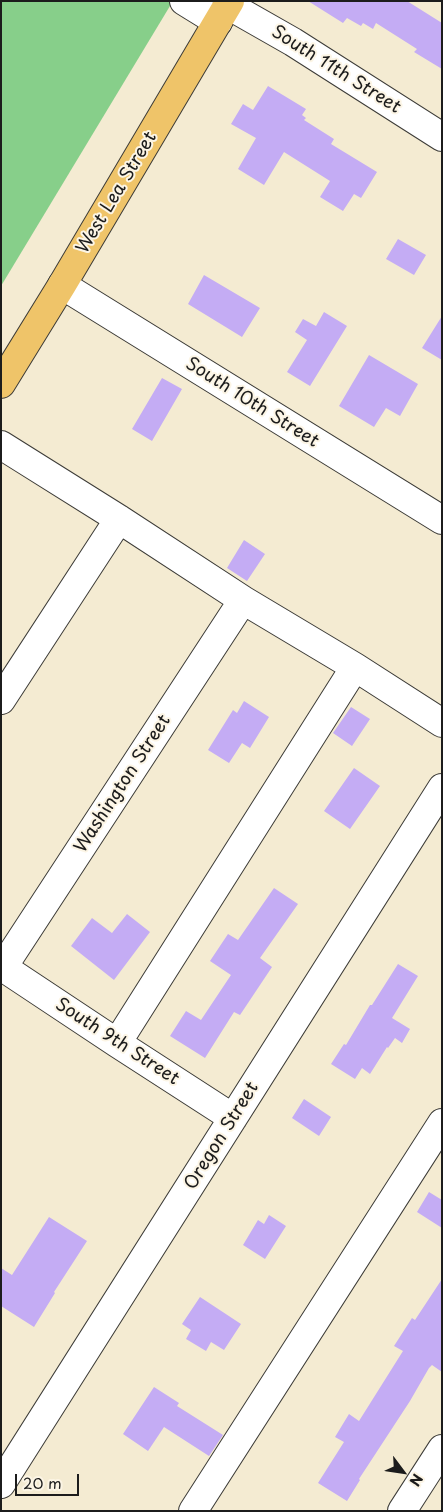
<!DOCTYPE html>
<html>
<head>
<meta charset="utf-8">
<style>
	body { margin:0 }
	#map { position:relative; width:443px; height:1512px; overflow:hidden; background:#f4ebd2; font-family:"Playpen Sans",sans-serif }
	canvas { display:block }
	.frame { position:absolute; inset:0; border:2px solid #1c1c1c; pointer-events:none }
	.north { position:absolute; left:378px; top:1447px; width:50px; height:50px; -webkit-text-stroke:4px #fcf5e5; paint-order:stroke; rotate:121deg; font-size:14px; font-weight:700; line-height:20px; text-align:center; color:#1c1c1c }
	.north::after { content:''; display:block; margin:auto; width:18px; height:22px; background:#1c1c1c; clip-path:polygon(50% 0,100% 100%,50% 72%,0 100%) }
	.scale { position:absolute; left:15px; top:1474px; width:64px; height:22px; box-sizing:border-box; border:2px solid #1c1c1c; border-top:0; padding-left:6px; font-size:15px; line-height:18px; white-space:nowrap; color:#1c1c1c; -webkit-text-stroke:4px #fcf5e5; paint-order:stroke }
</style>
</head>
<body>
<div id="map">
<canvas width="443" height="1512"></canvas>
<div class="frame"></div>
<div class="north">N</div>
<div class="scale">20 m</div>
</div>
<script>
const c = document.querySelector('canvas').getContext('2d');
c.lineJoin = 'round';
function paint(path, color) {
  c.fillStyle = color;
  c.fill(path, 'evenodd');
}
function poly(rows) {
  const path = new Path2D();
  for (const r of rows) {
    path.moveTo(r[0], r[1]);
    for (let i = 2; i < r.length; i += 2) path.lineTo(r[i], r[i + 1]);
  }
  return path;
}
function strokePath(path, color, width, dash) {
  c.strokeStyle = color;
  c.lineWidth = width;
  c.lineCap = dash ? 'butt' : 'round';
  c.setLineDash(dash || []);
  c.stroke(path);
}
function label(font, color, halo, rows, align = 'center') {
  c.font = font + ' "Playpen Sans",sans-serif';
  c.lineWidth = 4;
  c.setLineDash([]);
  c.textBaseline = 'middle';
  c.strokeStyle = halo;
  c.fillStyle = color;
  for (const [text, x, y, turn = 0] of rows) {
    c.save();
    c.translate(x, y);
    c.rotate((+turn || 0) * Math.PI / 180);
    c.textAlign = isNaN(turn) ? turn : align;
    if (halo) c.strokeText(text, 0, 0);
    c.fillText(text, 0, 0);
    c.restore();
  }
}
const green = poly([
	[1,1,173,1,1,286]
]);
const building = poly([
	[308,1,407,1,442,23,442,69,414,52,417,49,376,23,373,29,363,23,361,26,347,18,343,23],
	[268,86,306,109,302,115,306,118,304,120,334,139,331,144,377,172,361,198,354,194,343,211,320,197,330,181,284,152,264,185,238,169,256,138,231,124,243,104,253,110],
	[398,239,426,255,414,275,386,259],
	[204,275,260,308,242,337,188,304],
	[324,312,347,326,310,386,287,372,307,340,295,332,303,319,316,326],
	[442,316,442,360,422,348],
	[369,355,418,384,400,416,386,408,374,427,339,406],
	[162,378,182,389,152,441,132,429],
	[244,540,265,554,247,581,227,568],
	[244,701,269,717,250,748,242,743,229,763,208,750,233,710,237,713],
	[351,707,370,719,352,746,333,733],
	[354,768,380,786,350,829,324,811],
	[274,888,298,904,260,958,272,967,240,1015,234,1012,205,1058,170,1036,186,1011,201,1020,231,975,210,961,228,934,238,940],
	[127,914,150,932,114,980,71,946,92,918,112,933],
	[398,964,418,976,392,1018,410,1029,402,1043,395,1038,388,1048,387,1047,370,1074,362,1068,355,1079,331,1064,344,1044,346,1045,370,1005,372,1005],
	[304,1099,331,1117,319,1136,292,1118],
	[429,1192,442,1200,442,1228,417,1212],
	[269,1215,286,1226,265,1259,243,1245,258,1220,264,1224],
	[49,1217,87,1241,54,1292,55,1293,34,1327,1,1306,1,1268,12,1275],
	[442,1279,442,1372,432,1365,429,1368,410,1401,359,1479,360,1480,347,1501,318,1483,344,1442,335,1437,349,1414,359,1421,403,1351,394,1346,412,1318,415,1320],
	[200,1297,241,1324,224,1350,211,1342,206,1351,186,1339,191,1330,182,1324],
	[154,1387,179,1403,177,1406,223,1435,209,1456,164,1427,148,1451,123,1434]
]);
const minor = poly([
	[184,1,218,22],
	[228,5,293,42,442,137],
	[62,285,442,520],
	[1,445,119,519,243,600,355,667,117,1043],
	[355,667,442,723],
	[1,700,119,519],
	[1,966,117,1043,233,1118],
	[3,967,243,600],
	[1,1484,442,788],
	[193,1511,442,1123],
	[402,1511,442,1449]
]);
const major = poly([
	[1,384,62,285,230,1]
]);
const streetNames = [
	["South 11th Street",336,70,32],
	["West Lea Street",117,193,-59],
	["South 10th Street",252,403,32],
	["Washington Street",123,784,-57],
	["South 9th Street",117,1042,33],
	["Oregon Street",222,1136,-58]
];
paint(green, '#87cf8a');
paint(building, '#c4acf4');
strokePath(minor, '#3c3b37', 30);
strokePath(major, '#3c3b37', 30);
strokePath(minor, '#fff', 28);
strokePath(major, '#efc469', 28);
label('18px', '#1c1c1c', '#fcf5e5', streetNames);
</script>
</body>
</html>
